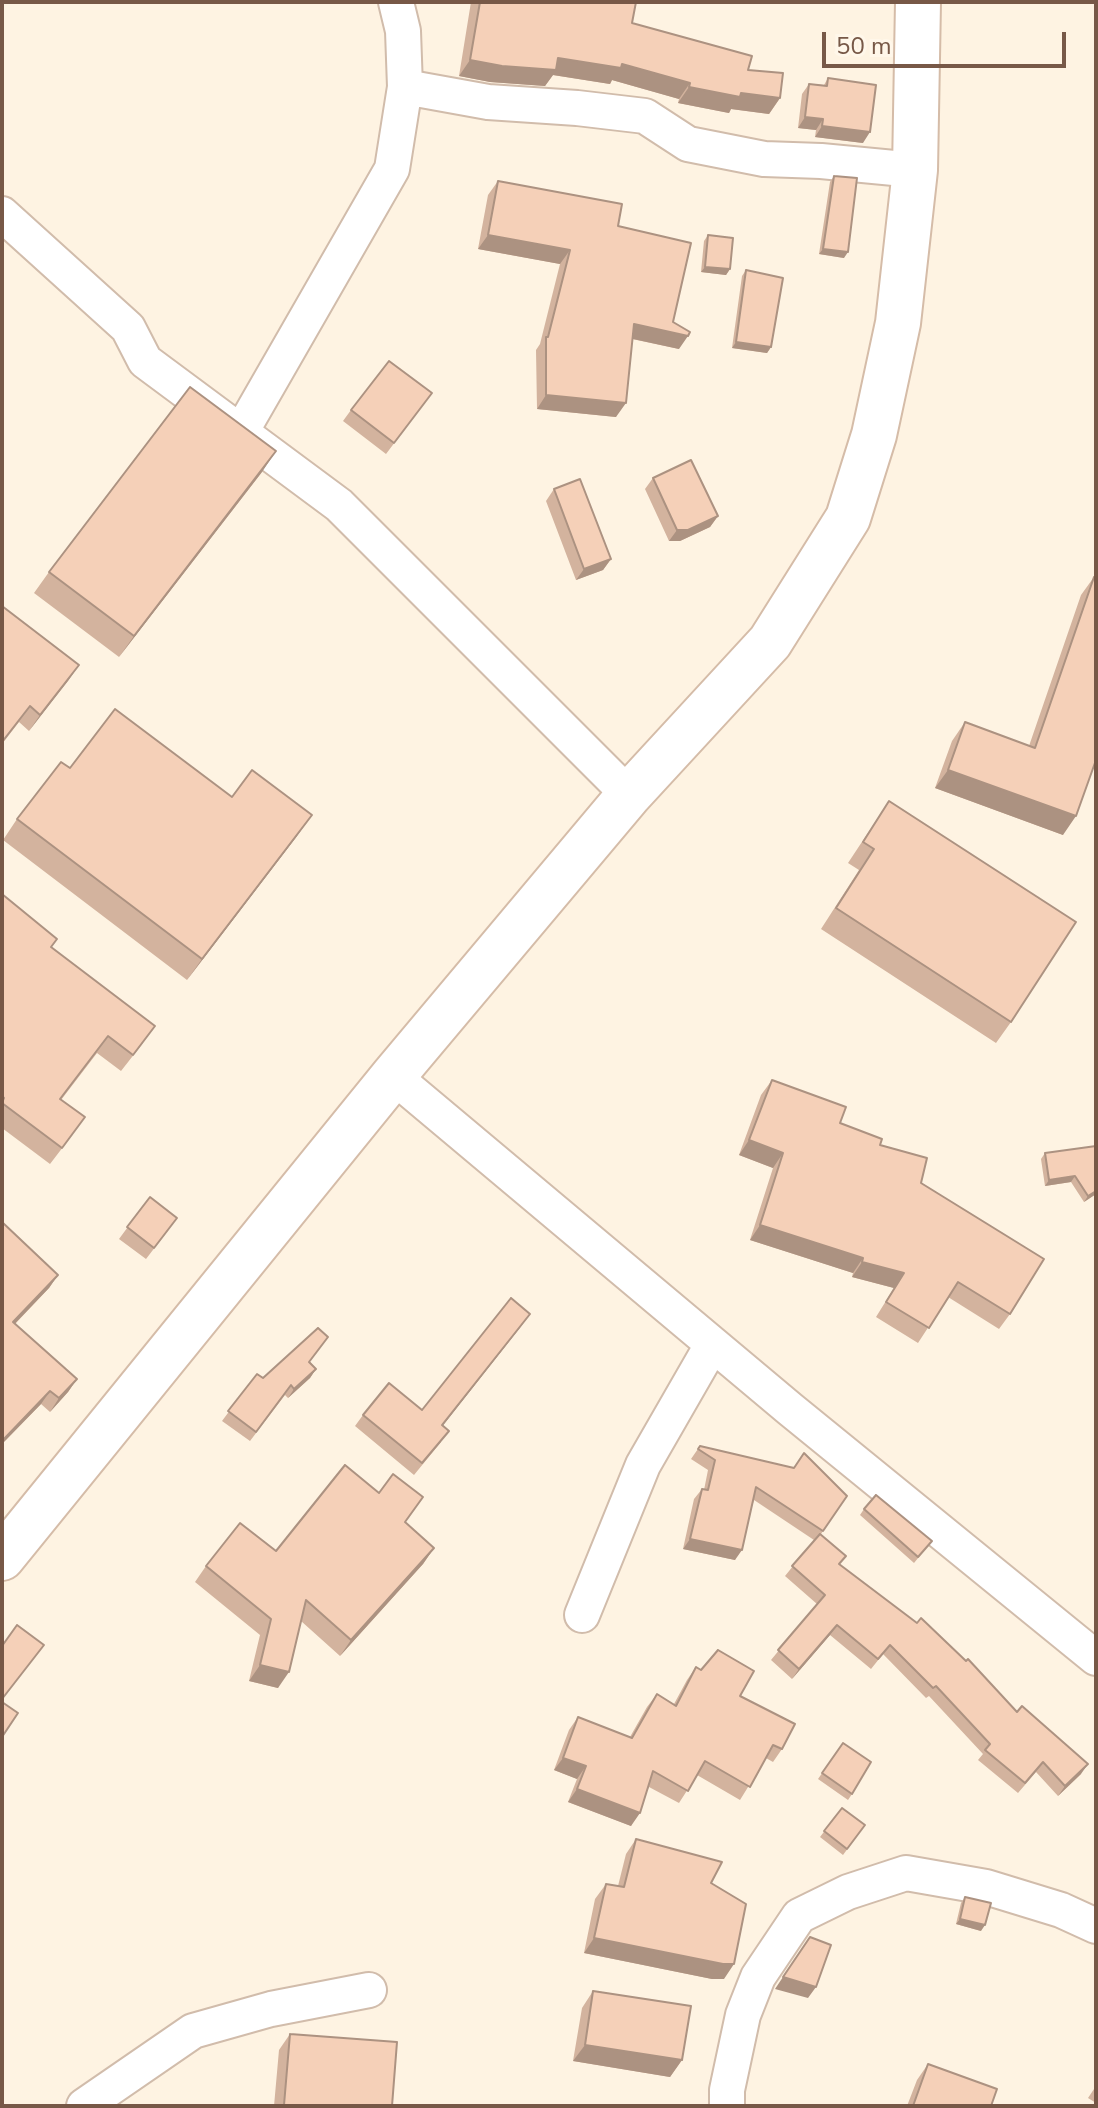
<!DOCTYPE html>
<html>
<head>
<meta charset="utf-8">
<style>
	body { margin:0 }
	#map { position:relative; width:1098px; height:2108px; overflow:hidden; background:#fef3e2; font-family:"Nunito Sans",sans-serif }
	canvas { display:block }
	.frame { position:absolute; inset:0; border:4px solid #775847; pointer-events:none }
	.scale { position:absolute; left:822px; top:32px; width:244px; height:36px; box-sizing:border-box; border:4px solid #775847; border-top:0; padding-left:10px; font-size:24px; line-height:28px; white-space:nowrap; color:#775847; -webkit-text-stroke:6px #fff7ea; paint-order:stroke }
</style>
</head>
<body>
<div id="map">
<canvas width="1098" height="2108"></canvas>
<div class="frame"></div>
<div class="scale">50 m</div>
</div>
<script>
const c = document.querySelector('canvas').getContext('2d');
c.lineJoin = 'round';
function poly(rows) {
  const path = new Path2D();
  for (const r of rows) {
    path.moveTo(r[0], r[1]);
    for (let i = 2; i < r.length; i += 2) path.lineTo(r[i], r[i + 1]);
  }
  return path;
}
function strokePath(path, color, width, dash) {
  c.strokeStyle = color;
  c.lineWidth = width;
  c.lineCap = dash ? 'butt' : 'round';
  c.setLineDash(dash || []);
  c.stroke(path);
}
function paint(path, color) {
  c.fillStyle = color;
  c.fill(path, 'evenodd');
}
const street = poly([
	[405,87,488,102,577,108,645,116,688,144,764,159,821,161,915,170],
	[2,214,128,328,145,361,339,505,629,795],
	[241,432,392,169,405,87,403,31,396,2],
	[393,1076,790,1409,1096,1658],
	[582,1615,643,1465,712,1345],
	[84,2106,193,2031,271,2009,369,1990],
	[727,2106,727,2090,743,2015,758,1977,799,1916,848,1892,906,1873,986,1887,1061,1910,1096,1926]
]);
const secondary = poly([
	[2,1558,393,1076,629,795,770,642,848,518,874,435,898,323,915,170,918,2]
]);
const wall = poly([
	[471,2,636,2,632,23,748,70,780,98,769,114,731,109,729,113,678,103,679,99,612,80,610,84,553,75,545,86,490,82,459,76],
	[828,78,863,143,815,137,816,130,798,128,802,94,809,84,824,85],
	[834,176,844,258,819,254,830,182],
	[498,181,618,226,673,322,679,349,632,339,616,417,537,409,536,350,540,344,560,264,478,249,488,195],
	[708,235,730,269,726,275,701,272,704,241],
	[746,270,771,347,767,353,732,348,742,276],
	[432,393,386,454,343,421,351,410],
	[262,472,119,657,34,593,49,572],
	[653,478,718,516,710,527,680,541,669,541,645,489],
	[554,489,611,559,603,570,576,580,546,501],
	[1094,577,1063,835,935,788,952,741,965,722,1029,746,1081,595],
	[2,606,79,665,29,731,19,722,2,744],
	[70,768,297,836,187,980,3,840,17,819],
	[889,801,1011,1022,996,1043,821,929,859,870,848,863],
	[2,894,57,939,51,948,143,1043,121,1071,97,1053,61,1100,73,1134,50,1164,2,1128],
	[772,1080,840,1123,880,1145,921,1183,1010,1314,999,1329,948,1297,918,1343,876,1317,894,1288,852,1277,853,1273,750,1240,773,1168,739,1155,761,1095],
	[1096,1146,1096,1194,1084,1202,1071,1182,1045,1186,1041,1159,1045,1153],
	[150,1197,169,1229,146,1259,119,1239],
	[2,1222,58,1275,49,1288,15,1324,77,1379,68,1392,50,1412,41,1404,2,1444],
	[522,1325,442,1426,441,1442,414,1475,355,1426,363,1415,422,1410],
	[310,1362,316,1369,310,1378,288,1398,285,1395,250,1441,222,1421,257,1374,263,1378],
	[700,1446,847,1496,821,1534,840,1565,1017,1712,1081,1774,1058,1796,1036,1772,1018,1793,978,1760,983,1754,929,1696,926,1698,883,1654,871,1669,830,1635,792,1679,771,1660,817,1604,785,1576,814,1540,754,1500,735,1560,683,1549,694,1499,702,1489,704,1490,708,1470,691,1459],
	[864,1509,932,1541,914,1563,860,1515],
	[405,1522,434,1548,423,1564,340,1656,301,1621,278,1688,249,1681,260,1635,195,1582,206,1566],
	[696,1667,740,1696,782,1749,773,1762,766,1758,740,1800,697,1775,679,1803,649,1787,631,1826,568,1802,577,1779,554,1770,569,1730,578,1717,630,1737,647,1707,657,1694,674,1704,687,1680],
	[843,1743,852,1794,848,1800,818,1779],
	[842,1808,865,1825,843,1855,820,1837],
	[636,1839,711,1883,724,1979,712,1979,584,1953,595,1899,606,1884,618,1886,626,1854],
	[965,1897,981,1931,956,1924,961,1903],
	[593,1991,682,2060,670,2077,573,2061,582,2008],
	[290,2034,392,2106,274,2106,279,2050],
	[928,2064,991,2106,907,2106,917,2080],
	[1096,2086,1096,2103,1088,2098]
]);
const shadedWall = poly([
	[558,58,622,64,690,83,679,99,612,80,610,84,553,75,545,86,490,82,459,76,470,60],
	[689,87,741,93,780,98,769,114,731,109,729,113,678,103],
	[805,117,823,119,816,130,798,128],
	[822,126,870,132,863,143,815,137],
	[488,235,570,250,560,264,478,249],
	[823,249,848,252,844,258,819,254],
	[705,267,730,269,726,275,701,272],
	[634,324,688,336,679,349,624,337],
	[736,342,771,347,767,353,732,348],
	[546,395,626,403,616,417,537,409],
	[276,451,262,472,119,657,134,636],
	[718,516,710,527,680,541,669,541,677,530],
	[611,559,603,570,576,580,584,569],
	[79,665,68,681,29,731,40,715],
	[948,770,1076,816,1063,835,935,788],
	[312,815,297,836,187,980,202,959],
	[749,1140,783,1153,773,1168,739,1155],
	[1075,1176,1071,1182,1045,1186,1049,1180],
	[1096,1191,1096,1194,1084,1202,1088,1196],
	[760,1225,863,1258,853,1273,750,1240],
	[862,1262,904,1273,894,1288,852,1277],
	[58,1275,49,1288,4,1335,13,1322],
	[530,1314,522,1325,434,1437,442,1425],
	[316,1369,310,1378,288,1398,294,1389],
	[77,1379,68,1392,50,1412,59,1398],
	[50,1391,41,1404,2,1444,2,1441],
	[690,1539,742,1550,735,1560,683,1549],
	[434,1548,423,1564,340,1656,351,1640],
	[837,1625,830,1635,792,1679,799,1669],
	[260,1665,289,1672,278,1688,249,1681],
	[563,1758,586,1766,577,1779,554,1770],
	[1088,1764,1081,1774,1058,1796,1065,1786],
	[577,1789,640,1813,631,1826,568,1802],
	[960,1919,985,1925,981,1931,956,1924],
	[594,1938,734,1964,724,1979,712,1979,584,1953],
	[783,1977,816,1987,808,1998,775,1989],
	[585,2045,682,2060,670,2077,573,2061]
]);
const building = poly([
	[480,2,636,2,632,23,752,56,748,70,783,73,780,98,741,93,740,97,689,87,690,83,622,64,621,68,558,58,556,70,502,66,470,60,480,2],
	[828,78,876,85,870,132,822,126,823,119,805,117,809,84,827,86,828,78],
	[834,176,857,178,848,252,823,249,834,176],
	[498,181,622,204,618,226,691,243,673,322,690,332,688,336,634,324,626,403,546,395,546,337,548,337,570,250,488,235,498,181],
	[708,235,733,238,730,269,705,267,708,235],
	[746,270,783,278,771,347,736,342,746,270],
	[389,361,432,393,394,443,351,410,389,361],
	[190,387,276,451,134,636,49,572,190,387],
	[691,460,718,516,688,530,677,530,653,478,691,460],
	[580,479,611,559,584,569,554,489,580,479],
	[1094,577,1096,577,1096,760,1076,816,948,770,965,722,1035,748,1094,577],
	[2,606,79,665,40,715,30,706,2,742,2,606],
	[115,709,232,797,252,770,312,815,202,959,17,819,61,762,70,768,115,709],
	[889,801,1076,922,1011,1022,836,908,874,849,863,842,889,801],
	[2,894,57,939,51,947,155,1026,133,1055,108,1036,60,1099,85,1117,62,1148,2,1103,4,1098,2,1096,2,894],
	[772,1080,846,1107,840,1123,882,1139,880,1145,927,1158,921,1183,1044,1259,1010,1314,958,1282,929,1328,886,1302,904,1273,862,1262,863,1258,760,1225,783,1153,749,1140,772,1080],
	[1096,1146,1096,1191,1088,1196,1075,1176,1049,1180,1045,1153,1096,1146],
	[150,1197,177,1218,154,1248,127,1227,150,1197],
	[2,1222,58,1275,13,1322,77,1379,59,1398,50,1391,2,1441,2,1222],
	[511,1298,530,1314,442,1425,449,1431,422,1463,363,1415,389,1383,422,1410,511,1298],
	[318,1328,328,1337,309,1362,316,1369,294,1389,291,1385,256,1432,228,1411,257,1374,263,1378,318,1328],
	[700,1446,794,1468,804,1453,847,1496,823,1531,756,1487,742,1550,690,1539,702,1489,708,1490,715,1460,698,1449,700,1446],
	[345,1465,379,1493,393,1474,423,1497,405,1522,434,1548,351,1640,306,1600,289,1672,260,1665,271,1619,206,1566,240,1523,276,1551,345,1465],
	[876,1495,932,1541,918,1557,864,1509,876,1495],
	[820,1534,846,1556,839,1564,917,1623,921,1618,966,1661,968,1659,1017,1712,1022,1706,1088,1764,1065,1786,1043,1762,1025,1783,985,1750,990,1744,936,1686,933,1688,890,1645,878,1659,837,1625,799,1669,778,1650,825,1595,792,1566,820,1534],
	[17,1625,44,1645,2,1699,2,1646,17,1625],
	[718,1650,754,1671,740,1696,795,1724,782,1749,773,1745,750,1787,705,1761,688,1791,653,1771,640,1813,577,1789,586,1766,563,1758,578,1717,632,1738,657,1694,676,1706,696,1667,701,1670,718,1650],
	[2,1702,18,1713,2,1737,2,1702],
	[843,1743,871,1762,852,1794,822,1773,843,1743],
	[842,1808,865,1825,847,1849,824,1831,842,1808],
	[636,1839,722,1862,711,1883,746,1904,734,1964,723,1964,594,1938,606,1884,624,1887,636,1839],
	[965,1897,991,1903,985,1925,960,1919,965,1897],
	[810,1937,831,1945,816,1987,783,1977,810,1937],
	[593,1991,691,2006,682,2060,585,2045,593,1991],
	[290,2034,397,2042,392,2106,302,2106,284,2105,290,2034],
	[928,2064,997,2089,991,2106,913,2106,928,2064]
]);
strokePath(street, '#d1bcab', 38);
strokePath(secondary, '#d5bca8', 48);
strokePath(street, '#fff', 34);
strokePath(secondary, '#fff', 44);
paint(wall, '#d3b39e');
paint(shadedWall, '#ac9281');
paint(building, '#f5d0b8');
strokePath(building, '#ac9281', 2);
</script>
</body>
</html>
